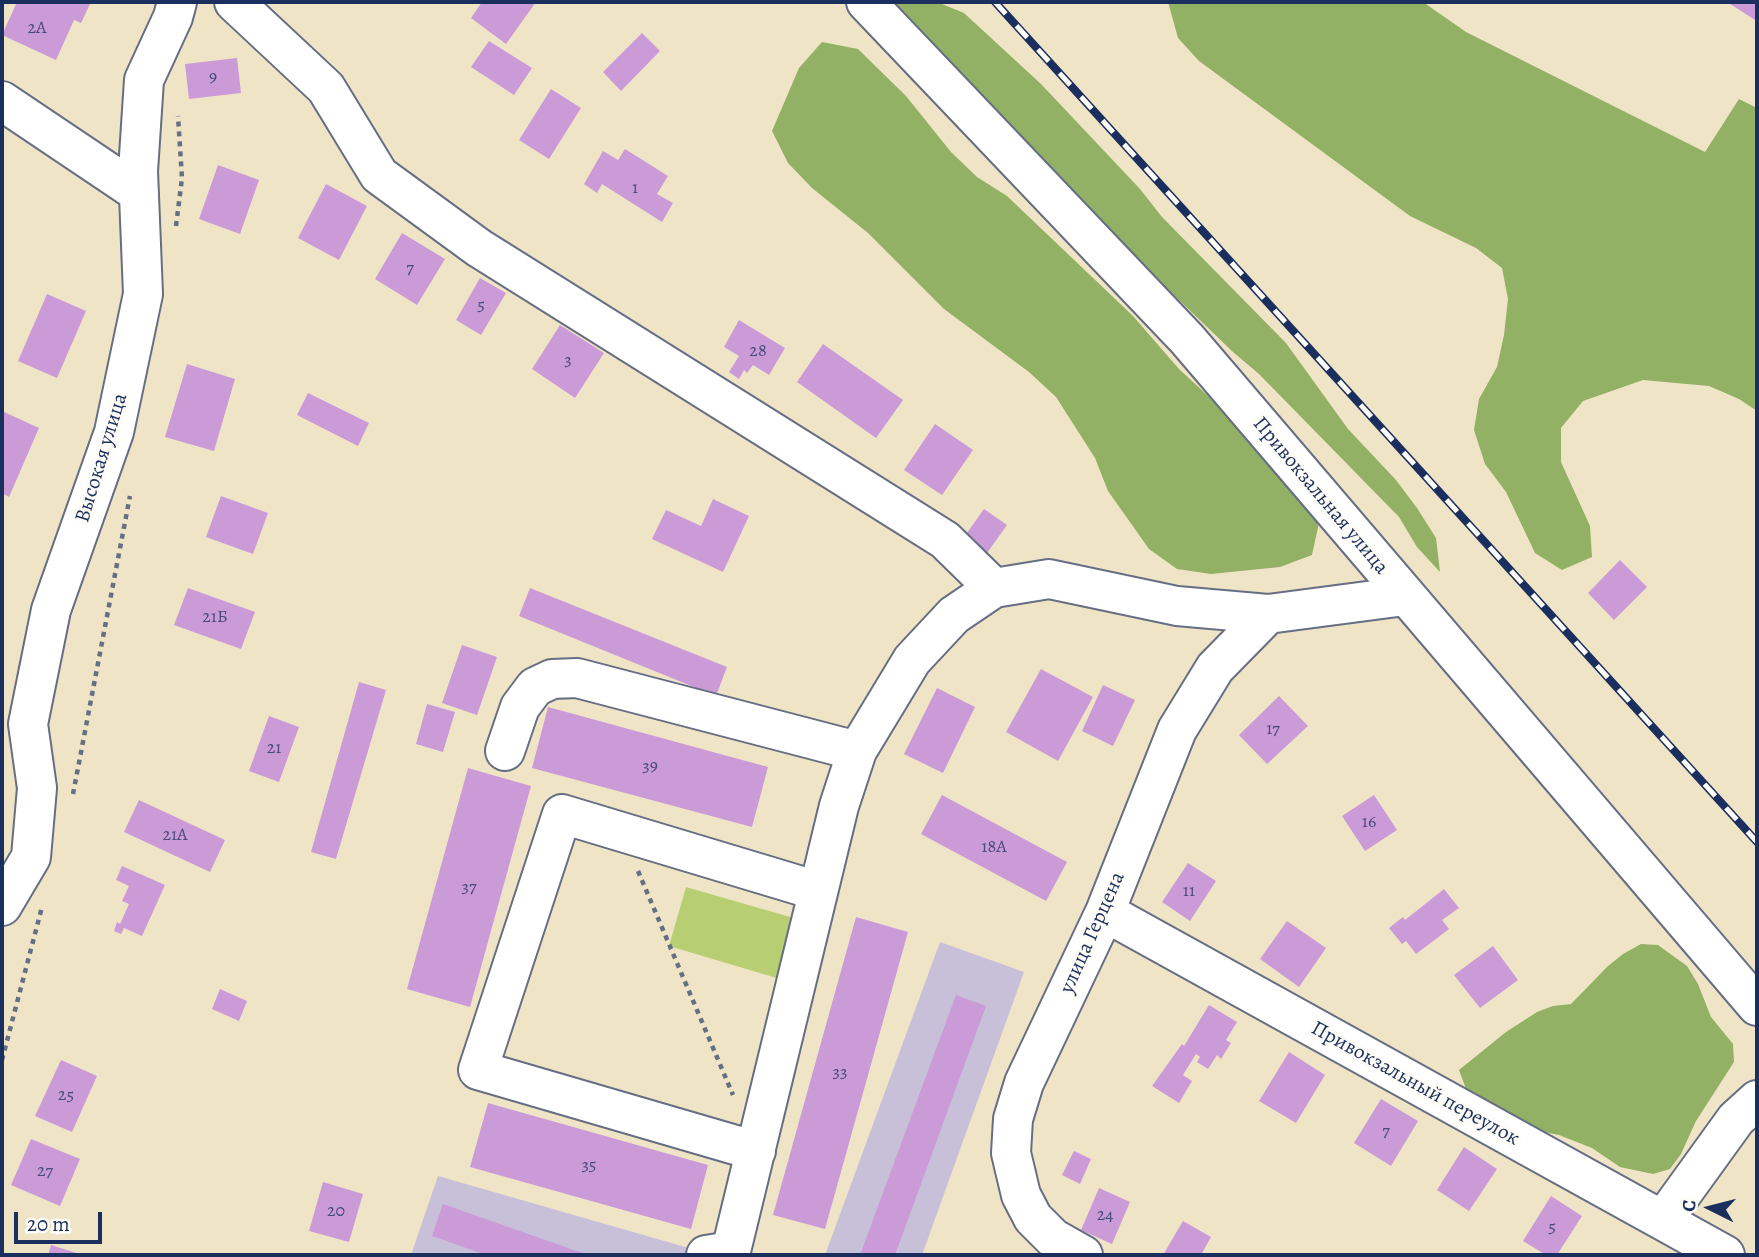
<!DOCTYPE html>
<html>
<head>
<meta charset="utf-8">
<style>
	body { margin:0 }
	#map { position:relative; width:1759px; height:1257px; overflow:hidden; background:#f0e4c7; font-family:Alegreya,serif }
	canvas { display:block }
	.frame { position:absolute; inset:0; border:4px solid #1b2f5e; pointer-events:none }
	.north { position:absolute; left:1675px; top:1173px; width:70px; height:70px; -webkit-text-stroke:5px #fdfcf7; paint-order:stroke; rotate:276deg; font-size:19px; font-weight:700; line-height:28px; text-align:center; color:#1b2f5e }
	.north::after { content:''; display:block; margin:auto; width:24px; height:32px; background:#1b2f5e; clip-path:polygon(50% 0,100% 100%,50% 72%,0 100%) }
	.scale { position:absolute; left:14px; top:1212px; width:88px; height:32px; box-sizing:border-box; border:4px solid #1b2f5e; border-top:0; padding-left:9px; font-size:21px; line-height:24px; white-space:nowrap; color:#1b2f5e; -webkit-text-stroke:5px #fdfcf7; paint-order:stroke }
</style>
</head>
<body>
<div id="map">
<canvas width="1759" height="1257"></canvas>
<div class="frame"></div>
<div class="north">С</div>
<div class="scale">20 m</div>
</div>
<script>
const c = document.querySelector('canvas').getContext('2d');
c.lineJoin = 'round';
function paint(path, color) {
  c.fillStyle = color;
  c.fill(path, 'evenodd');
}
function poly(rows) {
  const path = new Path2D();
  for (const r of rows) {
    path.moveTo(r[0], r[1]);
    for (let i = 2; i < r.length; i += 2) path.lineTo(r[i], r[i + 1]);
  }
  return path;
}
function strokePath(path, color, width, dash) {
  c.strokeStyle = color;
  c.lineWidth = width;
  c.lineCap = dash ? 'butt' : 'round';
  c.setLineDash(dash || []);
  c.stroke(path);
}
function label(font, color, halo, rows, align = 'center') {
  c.font = font + ' Alegreya,serif';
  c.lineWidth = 7;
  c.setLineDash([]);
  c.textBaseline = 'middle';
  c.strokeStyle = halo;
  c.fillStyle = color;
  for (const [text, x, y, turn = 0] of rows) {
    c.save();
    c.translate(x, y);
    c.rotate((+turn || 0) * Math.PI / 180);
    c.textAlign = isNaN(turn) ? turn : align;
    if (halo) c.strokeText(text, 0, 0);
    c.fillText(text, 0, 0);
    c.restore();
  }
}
const industrial = poly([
	[940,942,1024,972,922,1255,825,1255],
	[438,1176,713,1255,411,1255]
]);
const green = poly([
	[686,887,797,919,780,979,669,946]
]);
const forest = poly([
	[877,2,937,2,964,13,1041,84,1140,189,1162,217,1286,343,1348,429,1396,480,1417,508,1436,538,1440,572,1417,547,1399,517,1259,374,1233,352,916,47],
	[1168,2,1423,2,1466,32,1705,152,1739,99,1757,108,1757,411,1739,399,1709,386,1643,380,1583,401,1561,428,1561,462,1590,526,1592,557,1562,570,1535,553,1506,492,1485,464,1474,430,1479,399,1497,367,1504,335,1508,299,1502,268,1476,248,1410,216,1199,61,1178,38],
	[822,42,858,49,906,96,951,152,977,177,1007,196,1133,316,1179,369,1231,417,1319,523,1312,555,1280,567,1211,574,1177,569,1149,549,1108,491,1095,458,1056,397,1029,372,944,309,868,233,812,188,788,163,772,131,799,68],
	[1641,944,1658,945,1687,966,1698,984,1711,1017,1733,1044,1734,1062,1696,1121,1681,1154,1670,1169,1653,1174,1620,1167,1592,1148,1559,1135,1523,1128,1477,1103,1466,1089,1459,1070,1506,1032,1537,1012,1553,1006,1571,1004,1608,966,1623,954]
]);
const building = poly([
	[17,2,91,2,81,23,74,20,56,60,2,35],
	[482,2,536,2,506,44,471,18],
	[1727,2,1757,2,1757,17,1755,20],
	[642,33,660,51,621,91,603,72],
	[489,41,532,68,514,95,471,67],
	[237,58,241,93,189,99,185,64],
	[551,89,581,108,549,159,519,140],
	[625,149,668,176,657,194,673,203,662,222,602,184,597,193,584,184,603,151,618,160],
	[218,165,259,180,240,234,199,219],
	[326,184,367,206,339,260,298,238],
	[402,233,445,259,417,305,375,279],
	[480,278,506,293,481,335,456,320],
	[47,294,86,311,57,378,18,361],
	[739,320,785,348,769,375,753,365,747,373,744,370,739,379,729,372,739,356,724,347],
	[560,325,604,353,575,398,532,369],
	[823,344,903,400,876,438,797,382],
	[187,364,235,379,214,451,165,437],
	[308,393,369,423,358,446,297,415],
	[2,411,39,428,9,497,2,493],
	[935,424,973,450,942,495,904,470],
	[221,496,268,513,253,554,206,537],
	[713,499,749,516,723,572,652,539,666,510,701,526],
	[984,509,1007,525,987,553,964,537],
	[1620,560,1647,587,1614,620,1588,593],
	[188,588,255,612,241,649,174,625],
	[530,588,727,667,716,696,519,616],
	[462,645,497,657,477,715,442,703],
	[1041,669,1093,697,1058,761,1006,732],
	[359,682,386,690,336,859,311,852],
	[1103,685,1135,700,1113,746,1082,731],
	[937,688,975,707,943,773,904,754],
	[1279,696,1308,726,1267,764,1239,735],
	[427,704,455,712,443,752,416,744],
	[548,707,768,767,752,827,532,768],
	[269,716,299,727,279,782,249,771],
	[468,768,531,786,470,1007,407,989],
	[942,795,1067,862,1046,901,921,834],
	[1374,795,1397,830,1365,851,1342,816],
	[139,800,225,840,210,872,124,832],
	[1188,863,1216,881,1190,921,1162,902],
	[122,866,165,885,142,936,124,928,121,934,114,931,117,922,120,924,129,904,122,901,129,886,116,880],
	[1444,889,1459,908,1442,920,1449,929,1416,954,1406,941,1402,944,1389,928,1403,917,1405,920],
	[856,917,908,932,825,1229,773,1215],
	[1287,921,1326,948,1299,987,1260,959],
	[1493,946,1518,980,1480,1008,1454,975],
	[220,989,247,1001,239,1021,212,1009],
	[956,995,986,1006,895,1255,860,1255],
	[1209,1005,1237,1022,1226,1040,1231,1043,1221,1059,1217,1055,1208,1069,1197,1062,1200,1057,1196,1054,1183,1075,1192,1081,1179,1103,1152,1086,1182,1044,1184,1046],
	[1289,1052,1325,1075,1296,1123,1259,1101],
	[61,1060,97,1076,72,1132,35,1116],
	[1381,1099,1418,1121,1391,1166,1354,1143],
	[488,1103,708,1165,691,1229,470,1167],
	[31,1139,80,1159,60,1206,11,1185],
	[1464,1147,1497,1169,1469,1211,1437,1190],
	[1074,1151,1091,1159,1080,1184,1062,1175],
	[323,1182,363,1194,349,1242,309,1231],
	[1099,1188,1130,1202,1112,1244,1081,1230],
	[1551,1196,1582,1216,1557,1255,1546,1255,1523,1241],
	[443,1204,588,1255,486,1255,432,1236],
	[1183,1221,1211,1237,1201,1255,1163,1255],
	[51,1245,83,1255,48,1255]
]);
const path = poly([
	[176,226,182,178,178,116],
	[73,794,130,496],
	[638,871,733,1095],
	[2,1060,42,907]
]);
const minor = poly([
	[234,2,326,88,379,175,479,248,945,540,994,588],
	[866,2,1187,339,1757,1006],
	[2,101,139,193],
	[505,751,520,707,535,687,552,679,577,678,857,751],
	[2,906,31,857,37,788,28,724,51,610,114,432,143,294,138,171,144,80,173,17,177,2],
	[1105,912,1725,1255],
	[756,1151,478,1070,562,814,818,891],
	[1663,1220,1736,1119,1757,1100],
	[706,1255,731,1251,839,806,857,751,912,660,954,615,994,588,1049,579,1177,606,1268,614,1405,596],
	[1083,1255,1053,1238,1033,1218,1021,1195,1011,1153,1013,1119,1024,1083,1105,912,1177,730,1215,668,1268,614]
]);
const rail = poly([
	[995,2,1757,842]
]);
const numberNames = [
	["2А",37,29],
	["9",213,78],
	["1",635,189],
	["7",410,269],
	["5",481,306],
	["28",758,352],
	["3",568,361],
	["21Б",215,618],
	["17",1273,730],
	["21",274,749],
	["39",650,767],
	["16",1369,823],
	["21А",175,836],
	["18А",994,848],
	["37",469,888],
	["11",1189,892],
	["33",840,1073],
	["25",66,1096],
	["7",1386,1132],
	["35",589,1166],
	["27",45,1172],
	["20",336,1212],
	["24",1105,1216],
	["5",1552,1228]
];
const streetNames = [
	["Высокая улица",102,458,-73],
	["Привокзальная улица",1320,496,50],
	["улица Герцена",1093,933,-66],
	["Привокзальный переулок",1415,1084,29]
];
paint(industrial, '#c8bfd8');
paint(green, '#b8ce72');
paint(forest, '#92b164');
paint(building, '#cb9bd8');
strokePath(minor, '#666e83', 42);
strokePath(path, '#666e83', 4.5, [5, 5]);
strokePath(minor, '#fff', 38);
strokePath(rail, '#1b2f5e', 8);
strokePath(rail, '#fdfcf7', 5, [16]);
label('18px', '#474a7c', null, numberNames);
label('21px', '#1b2f5e', '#fdfcf7', streetNames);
</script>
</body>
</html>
